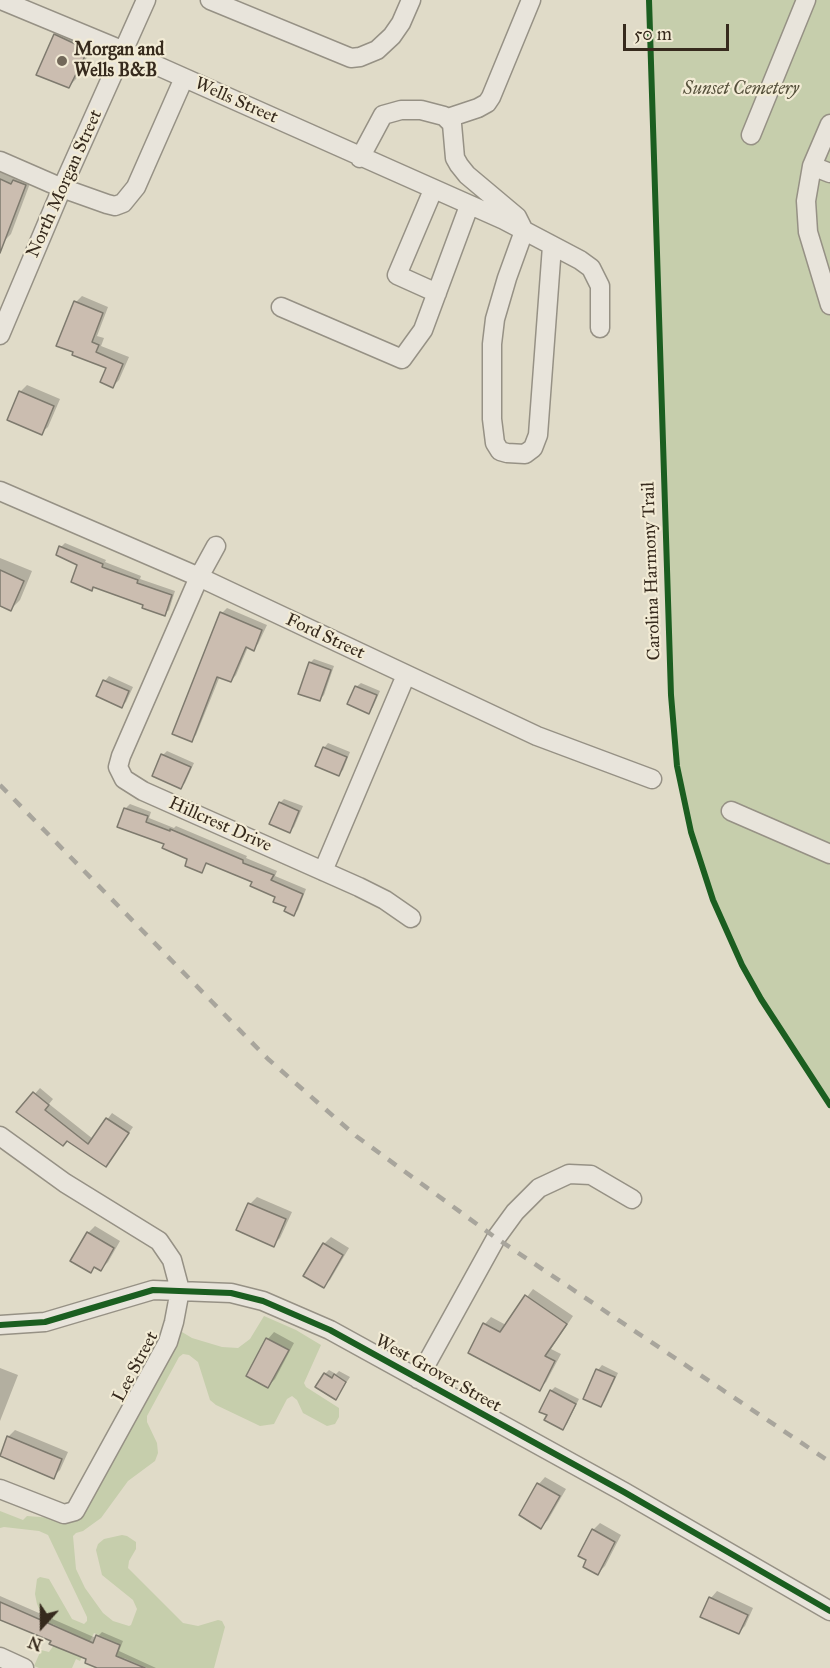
<!DOCTYPE html>
<html>
<head>
<meta charset="utf-8">
<style>
	body { margin:0 }
	#map { position:relative; width:830px; height:1668px; overflow:hidden; background:#e0dbc8; font-family:"IM FELL Great Primer",serif }
	canvas { display:block }
	.north { position:absolute; left:12px; top:1596px; width:60px; height:60px; -webkit-text-stroke:4px #f2ebd5; paint-order:stroke; rotate:201deg; font-size:16px; font-weight:700; line-height:24px; text-align:center; color:#362a1d }
	.north::after { content:''; display:block; margin:auto; width:21px; height:27px; background:#362a1d; clip-path:polygon(50% 0,100% 100%,50% 72%,0 100%) }
	.scale { position:absolute; left:623px; top:24px; width:106px; height:27px; box-sizing:border-box; border:3px solid #362a1d; border-top:0; padding-left:8px; font-size:18px; line-height:21px; white-space:nowrap; color:#362a1d; -webkit-text-stroke:4px #f2ebd5; paint-order:stroke }
</style>
</head>
<body>
<div id="map">
<canvas width="830" height="1668"></canvas>
<div class="north">N</div>
<div class="scale">50 m</div>
</div>
<script>
const c = document.querySelector('canvas').getContext('2d');
c.lineJoin = 'round';
function paint(path, color) {
  c.fillStyle = color;
  c.fill(path, 'evenodd');
}
function poly(rows) {
  const path = new Path2D();
  for (const r of rows) {
    path.moveTo(r[0], r[1]);
    for (let i = 2; i < r.length; i += 2) path.lineTo(r[i], r[i + 1]);
  }
  return path;
}
function strokePath(path, color, width, dash) {
  c.strokeStyle = color;
  c.lineWidth = width;
  c.lineCap = dash ? 'butt' : 'round';
  c.setLineDash(dash || []);
  c.stroke(path);
}
function label(font, color, halo, rows, align = 'center') {
  c.font = font + ' "IM FELL Great Primer",serif';
  c.lineWidth = 4.5;
  c.setLineDash([]);
  c.textBaseline = 'middle';
  c.strokeStyle = halo;
  c.fillStyle = color;
  for (const [text, x, y, turn = 0] of rows) {
    c.save();
    c.translate(x, y);
    c.rotate((+turn || 0) * Math.PI / 180);
    c.textAlign = isNaN(turn) ? turn : align;
    if (halo) c.strokeText(text, 0, 0);
    c.fillText(text, 0, 0);
    c.restore();
  }
}
const green = poly([
	[648,0,830,0,830,1105,742,965,713,900,691,832,677,766,671,695],
	[264,1316,296,1330,321,1345,304,1383,306,1387,339,1408,339,1417,335,1424,327,1426,303,1413,297,1400,292,1396,287,1399,274,1424,260,1426,216,1405,210,1400,198,1362,189,1355,183,1354,179,1357,147,1416,147,1422,157,1443,158,1453,155,1461,128,1481,101,1518,83,1531,76,1533,73,1536,76,1569,85,1588,103,1613,113,1621,129,1626,131,1625,137,1609,133,1600,102,1575,96,1550,98,1544,104,1539,122,1535,127,1536,136,1542,136,1549,129,1561,128,1568,183,1623,198,1626,218,1620,222,1621,225,1627,214,1668,147,1668,124,1658,119,1668,106,1668,117,1643,94,1633,80,1661,76,1659,72,1668,39,1668,34,1666,41,1650,49,1652,54,1645,69,1653,77,1636,53,1624,50,1631,39,1625,42,1615,37,1604,35,1594,37,1579,40,1577,49,1579,72,1619,84,1624,87,1621,87,1617,48,1535,39,1531,4,1527,0,1528,0,1511,23,1520,27,1516,65,1519,177,1329,192,1338,222,1347,238,1348,250,1339]
]);
const shadow = poly([
	[62,28,94,43,76,79,69,86,55,35],
	[0,170,32,178,11,234,4,241,0,239],
	[82,296,108,307,97,336,104,338,101,346,129,357,119,380,113,386,107,367,75,352,76,302],
	[27,385,60,399,48,427,41,433,20,392],
	[65,543,106,560,105,562,141,576,140,579,175,591,169,610,164,614,145,604,94,586,91,589,79,564,61,547],
	[0,558,32,571,20,600,11,609,0,604],
	[227,608,267,625,258,644,253,649,248,647,236,675,231,681,220,676,196,735,191,740,222,613],
	[314,659,334,666,324,695,320,699,310,663],
	[109,676,133,687,126,702,122,706,105,681],
	[361,683,380,691,373,707,369,712,356,687],
	[328,743,350,752,343,770,338,775,324,748],
	[167,751,194,763,185,783,181,787,163,755],
	[284,799,303,806,294,827,290,831,280,803],
	[130,804,151,812,149,818,174,828,176,826,247,856,246,858,277,871,275,876,306,889,298,910,294,914,277,896,254,882,208,862,201,871,189,859,166,843,119,826,126,808],
	[40,1088,53,1099,49,1104,93,1139,112,1113,133,1127,106,1165,67,1139,19,1112],
	[257,1197,292,1212,280,1238,273,1245,250,1204],
	[95,1226,120,1241,108,1262,101,1269,96,1266,90,1271,88,1233],
	[331,1237,349,1248,330,1280,323,1286,324,1244],
	[533,1289,573,1316,551,1349,561,1354,546,1382,539,1389,485,1324,491,1317,506,1325],
	[274,1332,294,1343,275,1379,268,1386,248,1376,268,1339],
	[602,1365,618,1373,605,1401,601,1405,585,1398,598,1370],
	[0,1368,18,1375,0,1421],
	[329,1370,336,1374,339,1371,350,1377,336,1398,325,1374],
	[555,1387,579,1399,567,1424,563,1428,551,1391],
	[15,1430,68,1452,60,1470,53,1477,8,1437],
	[545,1477,566,1489,548,1520,541,1527,539,1484],
	[600,1523,621,1535,605,1566,598,1573,588,1560,593,1530],
	[717,1591,753,1608,745,1626,738,1633,711,1598],
	[0,1596,96,1638,102,1632,123,1641,119,1651,156,1668,101,1668,88,1659,53,1640,0,1619]
]);
const building = poly([
	[54,34,88,50,69,88,36,75,54,34],
	[0,179,11,184,13,180,26,185,0,253,0,179],
	[74,301,103,313,92,342,99,345,96,352,123,364,113,388,100,382,106,368,72,355,73,352,56,346,74,301],
	[19,391,54,406,42,435,7,420,19,391],
	[59,546,103,564,102,567,138,580,137,583,172,595,165,616,142,608,143,605,93,587,92,591,71,582,77,565,56,555,59,546],
	[0,570,24,581,11,611,0,606,0,570],
	[220,612,262,630,254,651,246,647,231,682,217,677,192,742,172,734,220,612],
	[309,662,331,670,320,701,298,694,309,662],
	[103,680,129,691,122,708,96,696,103,680],
	[355,686,377,695,369,714,347,704,355,686],
	[323,747,347,757,339,776,315,766,323,747],
	[161,754,191,767,181,789,152,776,161,754],
	[279,802,299,811,290,833,269,824,279,802],
	[124,808,148,816,146,822,170,831,170,829,243,860,243,863,274,875,271,880,303,894,294,916,284,911,286,907,273,902,275,897,250,886,252,882,206,863,202,873,185,866,187,859,162,848,164,844,117,827,124,808],
	[33,1092,49,1105,45,1110,88,1144,106,1118,129,1133,106,1167,67,1141,63,1146,16,1112,33,1092],
	[248,1203,286,1219,274,1247,236,1230,248,1203],
	[87,1232,114,1248,101,1271,94,1267,91,1273,70,1261,87,1232],
	[323,1243,343,1255,324,1288,303,1276,323,1243],
	[525,1295,567,1324,545,1356,555,1361,540,1391,468,1353,483,1323,500,1332,525,1295],
	[266,1338,289,1350,268,1388,246,1376,266,1338],
	[596,1369,615,1377,601,1407,583,1399,596,1369],
	[324,1373,332,1378,334,1374,346,1382,336,1400,315,1387,324,1373],
	[550,1390,576,1404,563,1430,544,1420,547,1415,539,1412,550,1390],
	[7,1436,62,1459,54,1479,0,1456,7,1436],
	[537,1483,560,1496,541,1529,519,1515,537,1483],
	[592,1529,615,1542,598,1575,583,1567,586,1560,578,1556,592,1529],
	[709,1597,748,1615,739,1634,700,1617,709,1597],
	[0,1602,93,1643,96,1635,120,1645,116,1656,145,1668,97,1668,85,1663,86,1659,49,1644,51,1641,0,1620,0,1602]
]);
const minor = poly([
	[1,0,124,51,504,220,580,260,591,268,600,286,600,328],
	[210,0,351,58,360,57,377,50,392,36,401,23,411,0],
	[448,118,478,108,487,103,491,97,531,0],
	[830,124,812,166,806,201,808,232,830,305],
	[751,135,806,0],
	[360,158,383,115,401,110,421,110,444,116,452,124,455,158,459,165,467,175,517,217,524,231,507,278,495,319,492,344,492,419,495,443,500,451,507,453,525,454,533,448,538,435,552,246],
	[0,161,62,188,107,204,115,206,123,203,136,187,184,78],
	[812,166,830,173],
	[433,190,397,275,437,293],
	[281,307,402,359,423,330,469,206],
	[0,335,62,188,146,0],
	[0,491,199,577,537,736,652,779],
	[216,546,199,577,121,756,118,767,124,779,143,791,359,887,385,900,411,918],
	[731,811,830,854],
	[323,871,406,675],
	[0,1136,65,1183,159,1241,172,1260,180,1290,174,1322,168,1342,75,1511,64,1514,0,1489],
	[0,1325,45,1322,153,1290,231,1293,263,1301,330,1330,624,1492,830,1611],
	[418,1379,496,1238,515,1212,539,1188,569,1174,591,1175,632,1199],
	[0,1657,24,1668]
]);
const rail = poly([
	[0,785,268,1059,356,1136,496,1238,830,1462]
]);
const cycleway = poly([
	[649,0,671,695,677,766,691,832,713,900,742,965,761,999,830,1105],
	[0,1325,45,1322,153,1290,231,1293,263,1301,330,1330,624,1492,830,1611]
]);
const markers = [
	[62,61,6,"#726859"]
];
const poiNames = [
	["Morgan and",74,51],
	["Wells B&B",74,72]
];
const parkNames = [
	["Sunset Cemetery",741,90]
];
const streetNames = [
	["Wells Street",236,101,24],
	["North Morgan Street",65,184,-66],
	["Carolina Harmony Trail",652,571,-92],
	["Ford Street",325,637,25],
	["Hillcrest Drive",220,825,24],
	["Lee Street",136,1367,-62],
	["West Grover Street",438,1374,29]
];
paint(green, '#c6ceac');
paint(shadow, '#0003');
paint(building, '#cbbdb0');
strokePath(building, '#7e7a6e', 1.5);
strokePath(minor, '#969185', 21);
strokePath(minor, '#e8e4db', 18);
strokePath(rail, '#a8a59c', 4.5, [10, 10]);
strokePath(cycleway, '#1b5e20', 6);
for (const [x, y, r, color] of markers) {
  const dot = new Path2D();
  dot.arc(x, y, r, 0, 2 * Math.PI);
  c.fillStyle = color;
  c.fill(dot);
  strokePath(dot, '#f2ebd5', 2);
}
label('bold 18px', '#362a1d', '#f2ebd5', poiNames, 'left');
label('italic 18px', '#55503b', '#f2ebd5', parkNames);
label('18px', '#362a1d', '#f2ebd5', streetNames);
</script>
</body>
</html>
